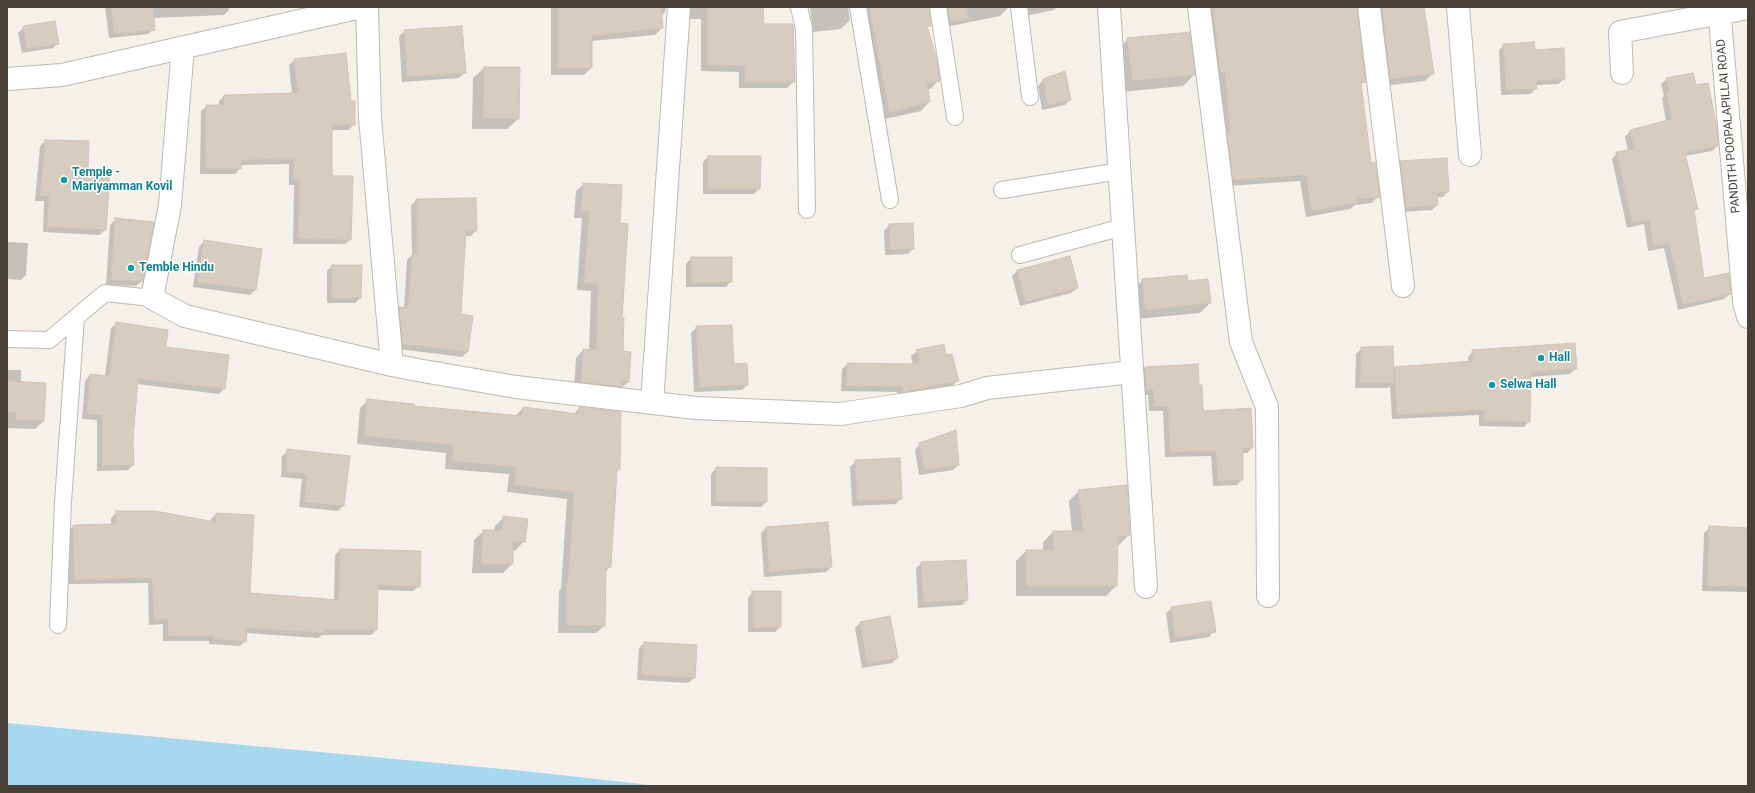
<!DOCTYPE html>
<html>
<head>
<meta charset="utf-8">
<style>
	body { margin:0 }
	#map { position:relative; width:1755px; height:793px; overflow:hidden; background:#f5f1ea; font-family:Roboto,sans-serif }
	canvas { display:block }
	.frame { position:absolute; inset:0; border:8px solid #494138; pointer-events:none }
</style>
</head>
<body>
<div id="map">
<canvas width="1755" height="793"></canvas>
<div class="frame"></div>
</div>
<script>
const c = document.querySelector('canvas').getContext('2d');
c.lineJoin = 'round';
function paint(path, color) {
  c.fillStyle = color;
  c.fill(path, 'evenodd');
}
function poly(rows) {
  const path = new Path2D();
  for (const r of rows) {
    path.moveTo(r[0], r[1]);
    for (let i = 2; i < r.length; i += 2) path.lineTo(r[i], r[i + 1]);
  }
  return path;
}
function strokePath(path, color, width, dash) {
  c.strokeStyle = color;
  c.lineWidth = width;
  c.lineCap = dash ? 'butt' : 'round';
  c.setLineDash(dash || []);
  c.stroke(path);
}
function label(font, color, halo, rows, align = 'center') {
  c.font = font + ' Roboto,sans-serif';
  c.lineWidth = 3;
  c.setLineDash([]);
  c.textBaseline = 'middle';
  c.strokeStyle = halo;
  c.fillStyle = color;
  for (const [text, x, y, turn = 0] of rows) {
    c.save();
    c.translate(x, y);
    c.rotate((+turn || 0) * Math.PI / 180);
    c.textAlign = isNaN(turn) ? turn : align;
    if (halo) c.strokeText(text, 0, 0);
    c.fillText(text, 0, 0);
    c.restore();
  }
}
const water = poly([
	[7,723,524,771,659,786,7,786]
]);
const shadow = poly([
	[105,7,229,7,229,10,224,15,153,18,154,29,148,34,109,38],
	[300,7,319,7,300,11],
	[553,7,666,7,665,12,661,16,662,28,655,35,591,41,591,68,584,75,551,75,551,8],
	[682,7,762,7,763,25,794,81,787,88,739,88,739,72,701,71,701,19,685,19],
	[810,7,848,7,850,20,841,29,813,32],
	[854,7,928,7,930,25,927,28,939,80,930,89,927,90,929,102,921,111,881,120],
	[934,7,1009,7,1000,16,941,28],
	[1015,7,1057,7,1054,10,1021,17],
	[1206,7,1356,7,1364,82,1360,86,1370,164,1378,196,1372,203,1355,205,1350,209,1306,217,1300,181,1227,186],
	[1371,7,1423,7,1433,73,1425,81,1383,86],
	[24,27,58,43,53,48,22,53,18,33],
	[405,31,465,73,459,78,402,82,399,36],
	[1128,39,1194,75,1183,86,1121,92,1117,50],
	[1504,45,1534,51,1564,79,1558,84,1536,85,1536,88,1531,94,1501,95,1499,50],
	[295,60,350,102,354,124,349,130,331,130,331,177,350,239,345,244,293,244,294,185,289,185,289,164,240,165,240,168,235,174,200,174,201,111,207,106,219,106,219,101,224,96,292,94,289,65],
	[484,68,519,68,518,119,507,129,472,129,473,78],
	[1667,79,1695,87,1717,146,1712,151,1685,156,1697,209,1693,212,1703,279,1730,294,1724,299,1678,310,1664,248,1648,251,1644,224,1627,228,1612,159,1617,153,1628,151,1625,137,1630,131,1666,121,1662,98,1664,96,1661,84],
	[1043,80,1070,100,1065,105,1042,110,1038,86],
	[45,141,87,171,105,230,99,235,43,232,44,201,35,201,40,146],
	[708,157,759,188,754,194,703,194,703,162],
	[1401,162,1448,191,1443,197,1436,197,1437,205,1432,210,1401,212,1395,167],
	[584,184,619,224,622,352,628,382,620,389,574,389,576,358,583,350,589,350,591,291,577,290,582,218,574,218,576,191],
	[475,199,476,230,471,236,465,236,460,315,467,352,462,357,398,349,394,313,400,308,404,308,407,260,412,255,411,206,416,200],
	[115,220,153,223,142,281,136,286,106,285,110,225],
	[889,225,913,249,908,254,885,255,884,231],
	[204,241,255,290,250,295,193,287,199,247],
	[7,242,28,243,26,275,21,280,7,279],
	[691,258,731,281,726,287,686,287,686,264],
	[1069,258,1077,288,1071,293,1020,306,1012,276,1017,271],
	[332,266,360,298,355,303,327,303,327,271],
	[1143,280,1187,282,1210,303,1200,313,1136,319,1133,290],
	[117,323,164,348,228,356,224,389,219,394,137,384,132,439,133,465,128,470,97,471,97,420,82,419,85,381,90,375,105,376,111,328],
	[697,327,733,365,747,385,742,390,694,392,691,333],
	[1362,348,1393,370,1395,368,1468,362,1468,357,1473,351,1576,368,1570,374,1530,377,1529,421,1524,427,1479,426,1479,415,1392,419,1390,386,1388,388,1355,388,1356,354],
	[917,351,945,356,957,381,952,386,898,397,897,392,841,391,842,369,848,364,913,365,911,356],
	[1197,365,1198,386,1202,412,1252,448,1247,453,1242,453,1242,479,1237,485,1213,486,1211,456,1165,457,1163,411,1149,411,1148,395,1141,395,1140,374,1145,368],
	[7,370,21,370,21,383,44,421,35,429,7,428],
	[368,400,413,407,515,416,523,408,574,414,579,408,619,469,616,472,610,567,605,572,604,626,596,633,558,633,559,591,561,589,567,499,507,492,509,474,445,469,446,453,357,444,360,408],
	[920,444,958,465,953,470,919,475,915,450],
	[288,451,348,457,343,506,338,511,299,507,302,479,281,477,282,456],
	[856,461,901,498,896,504,852,506,850,467],
	[716,468,766,502,761,507,711,506,711,474],
	[1079,491,1129,535,1119,545,1117,545,1116,586,1106,596,1016,596,1016,561,1026,551,1043,551,1043,542,1053,532,1072,532,1069,501],
	[117,512,211,522,211,519,216,514,248,594,334,601,335,555,340,550,419,586,413,591,377,590,376,630,371,635,322,635,318,638,246,633,245,641,240,646,209,644,209,641,163,641,163,624,149,625,148,583,69,584,68,531,74,526,111,525,111,518],
	[504,517,524,541,515,551,512,550,512,564,503,573,472,573,474,540,484,531,494,531,495,526],
	[1710,527,1748,528,1748,592,1702,591,1704,533],
	[766,528,831,567,826,572,764,577,761,533],
	[965,561,967,600,962,605,918,608,916,568,922,563],
	[753,592,780,627,775,632,748,632,748,598],
	[1172,608,1214,631,1209,637,1170,643,1166,613],
	[889,617,897,658,892,663,862,668,855,628,860,623],
	[644,643,696,646,694,678,688,683,637,680,639,648]
]);
const building = poly([
	[111,7,153,7,155,30,114,34,111,7],
	[558,7,661,7,663,28,592,36,592,68,558,68,558,7],
	[707,7,763,7,764,24,793,24,795,82,745,82,745,66,707,65,707,7],
	[869,7,929,7,931,26,927,26,936,56,940,81,927,84,930,102,889,113,869,7],
	[948,7,967,7,969,19,950,22,948,7],
	[1213,7,1357,7,1366,82,1361,83,1371,163,1375,162,1380,197,1357,199,1358,203,1312,211,1306,175,1233,180,1227,133,1230,133,1225,73,1220,73,1213,7],
	[1382,7,1424,7,1434,74,1390,79,1382,7],
	[55,21,59,44,27,49,23,26,55,21],
	[462,26,466,73,407,77,404,30,462,26],
	[1190,32,1195,75,1132,81,1127,38,1190,32],
	[1534,42,1535,50,1564,48,1565,79,1536,81,1537,89,1506,90,1503,44,1534,42],
	[346,53,351,101,355,101,355,125,332,125,332,176,353,176,351,240,298,239,299,180,293,180,294,159,242,160,241,169,205,169,206,105,224,105,224,95,298,93,294,59,346,53],
	[484,67,520,67,519,119,483,118,484,67],
	[1065,71,1071,100,1047,105,1043,79,1065,71],
	[1693,73,1696,85,1708,83,1717,128,1718,146,1685,153,1698,209,1694,210,1704,278,1729,273,1731,294,1683,305,1669,244,1653,246,1649,220,1632,223,1616,152,1634,149,1630,130,1672,119,1666,92,1669,91,1666,78,1693,73],
	[45,140,89,141,88,170,110,172,106,230,47,227,49,196,40,196,45,140],
	[708,156,761,156,760,189,708,189,708,156],
	[1447,158,1449,192,1437,193,1438,205,1406,208,1400,161,1447,158],
	[583,183,622,185,620,223,628,224,622,318,624,318,623,351,631,352,629,382,622,382,622,387,581,382,583,349,596,350,598,284,584,283,589,211,581,211,583,183],
	[476,198,477,231,466,231,461,314,473,316,468,352,403,344,399,307,408,308,412,254,417,254,416,199,476,198],
	[115,218,154,222,143,281,111,280,115,218],
	[913,223,914,249,890,250,889,224,913,223],
	[204,240,262,249,256,290,197,282,204,240],
	[1070,256,1078,288,1025,302,1017,270,1070,256],
	[691,257,732,257,732,282,691,282,691,257],
	[332,265,362,265,361,298,331,298,332,265],
	[1187,275,1188,281,1208,279,1211,303,1145,310,1142,279,1187,275],
	[116,322,168,330,166,347,229,355,225,389,138,379,133,439,134,465,102,466,102,415,87,414,90,374,109,376,116,322],
	[732,325,734,364,747,363,748,385,699,387,696,326,732,325],
	[1575,343,1577,369,1531,372,1530,422,1484,421,1484,410,1397,415,1394,367,1473,361,1472,350,1575,343],
	[944,344,946,355,952,354,959,381,903,392,902,387,846,386,847,363,920,364,916,350,944,344],
	[1393,346,1394,383,1360,383,1361,347,1393,346],
	[1198,364,1199,385,1202,385,1203,411,1251,408,1253,448,1243,449,1243,480,1218,481,1216,451,1170,452,1168,406,1154,407,1153,390,1146,390,1145,367,1198,364],
	[7,381,46,383,44,421,15,420,16,412,7,412,7,381],
	[367,399,414,404,414,406,522,416,523,407,579,414,579,407,621,412,620,470,617,470,611,567,606,567,605,626,566,625,566,582,568,582,574,492,514,485,516,467,452,461,453,445,364,436,367,399],
	[956,430,959,465,924,470,919,443,956,430],
	[287,449,350,456,344,506,304,502,307,474,286,472,287,449],
	[900,458,902,499,857,501,855,460,900,458],
	[716,467,767,468,767,502,716,502,716,467],
	[1127,485,1130,535,1118,537,1117,586,1026,586,1026,550,1053,550,1053,531,1083,531,1078,490,1127,485],
	[116,511,155,511,215,522,216,513,254,515,250,593,338,600,340,549,421,551,420,587,378,585,377,630,325,630,325,633,247,628,246,642,214,639,214,636,168,636,168,619,154,620,152,578,74,580,73,525,116,524,116,511],
	[503,516,528,519,525,542,513,541,513,564,481,564,483,530,502,530,503,516],
	[828,522,832,567,769,572,766,527,828,522],
	[1709,526,1748,528,1748,587,1707,586,1709,526],
	[966,560,968,600,923,603,921,562,966,560],
	[752,591,781,591,781,627,753,628,752,591],
	[1211,601,1216,632,1175,638,1171,607,1211,601],
	[890,616,898,658,867,664,860,622,890,616],
	[644,642,697,645,695,678,641,675,644,642]
]);
const service = poly([
	[799,7,804,29,807,210],
	[858,7,890,200],
	[938,7,955,117],
	[1019,7,1030,97],
	[1002,190,1120,171],
	[1020,255,1123,227],
	[7,339,49,340,105,293,152,298],
	[58,625,63,502,76,317]
]);
const minor = poly([
	[367,7,370,118,392,365],
	[1109,7,1146,587],
	[1199,7,1241,342,1267,407,1268,596],
	[1369,7,1403,286],
	[1458,7,1470,155],
	[1719,7,1744,302,1748,317],
	[183,47,170,205,152,298,185,316,392,365,423,371,516,387,696,408,840,414,961,396,987,388,1132,372],
	[1622,73,1620,32,1748,8],
	[7,79,62,75,361,7],
	[652,403,679,7]
]);
const markers = [
	[64,180,4,"#0f9aa8"],
	[131,268,4,"#0f9aa8"],
	[1541,358,4,"#0f9aa8"],
	[1492,385,4,"#0f9aa8"]
];
const streetNames = [
	["PANDITH POOPALAPILLAI ROAD",1729,126,-95]
];
const cultureNames = [
	["Temple -",72,173],
	["Mariyamman Kovil",72,187],
	["Temble Hindu",139,268],
	["Hall",1549,358],
	["Selwa Hall",1500,385]
];
paint(water, '#a8d7f0');
paint(shadow, '#0003');
paint(building, '#d6ccbf');
strokePath(building, '#d1c3b3', 1);
strokePath(service, '#c0b8ac', 18);
strokePath(minor, '#c0b8ac', 24);
strokePath(service, '#fff', 16);
strokePath(minor, '#fff', 22);
for (const [x, y, r, color] of markers) {
  const dot = new Path2D();
  dot.arc(x, y, r, 0, 2 * Math.PI);
  c.fillStyle = color;
  c.fill(dot);
  strokePath(dot, '#fff', 1.5);
}
label('12px', '#494138', '#fff', streetNames);
label('bold 12px', '#0d838f', '#fff', cultureNames, 'left');
</script>
</body>
</html>
